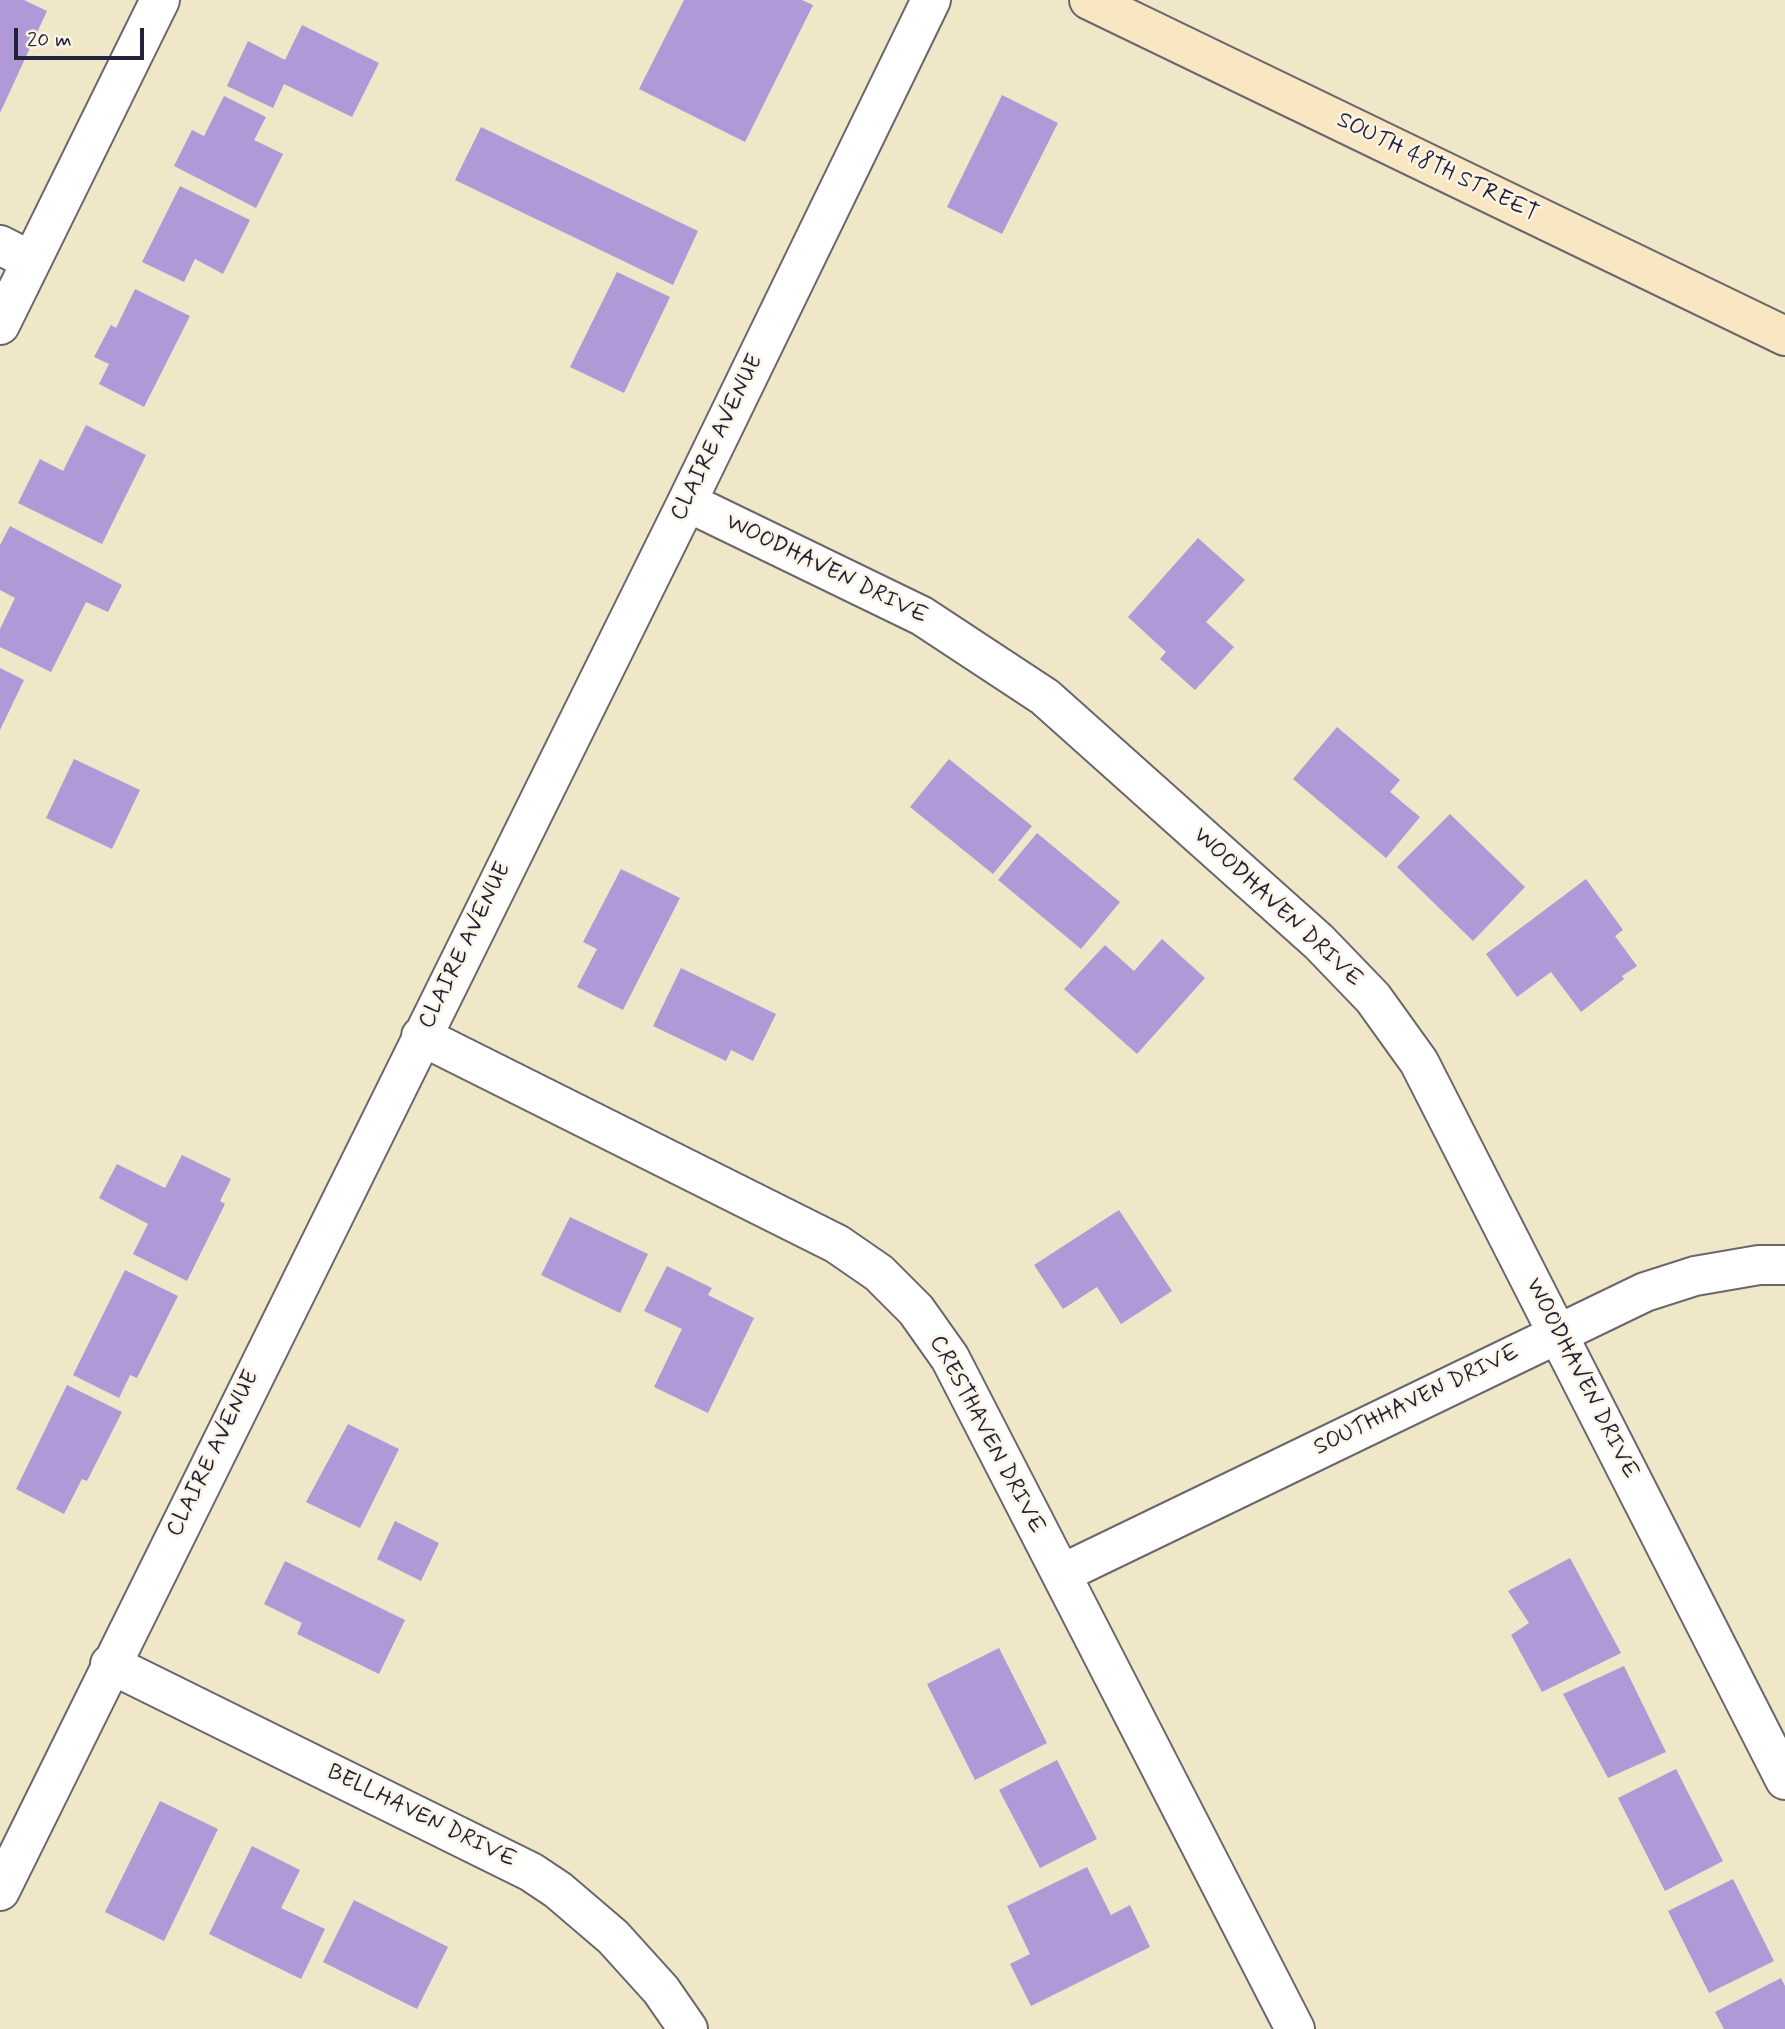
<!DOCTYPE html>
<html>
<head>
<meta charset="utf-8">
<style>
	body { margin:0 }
	#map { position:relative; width:1785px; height:2029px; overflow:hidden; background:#efe7c8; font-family:Mynerve,sans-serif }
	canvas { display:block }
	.scale { position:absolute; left:14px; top:28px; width:130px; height:32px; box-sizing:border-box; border:4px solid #22223b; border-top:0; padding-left:9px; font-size:21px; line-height:24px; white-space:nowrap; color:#22223b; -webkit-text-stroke:5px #fcf5e5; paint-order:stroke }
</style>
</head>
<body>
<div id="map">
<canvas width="1785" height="2029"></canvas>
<div class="scale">20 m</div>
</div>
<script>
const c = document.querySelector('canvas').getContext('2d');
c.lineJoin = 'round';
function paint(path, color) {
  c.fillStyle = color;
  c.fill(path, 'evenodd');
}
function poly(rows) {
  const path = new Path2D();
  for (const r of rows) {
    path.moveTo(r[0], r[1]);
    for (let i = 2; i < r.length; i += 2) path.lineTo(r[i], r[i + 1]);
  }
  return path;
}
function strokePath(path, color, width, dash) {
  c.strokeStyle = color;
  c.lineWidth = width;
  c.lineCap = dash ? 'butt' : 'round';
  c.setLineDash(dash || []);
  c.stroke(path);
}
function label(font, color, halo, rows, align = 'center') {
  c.font = font + ' Mynerve,sans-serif';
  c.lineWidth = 5;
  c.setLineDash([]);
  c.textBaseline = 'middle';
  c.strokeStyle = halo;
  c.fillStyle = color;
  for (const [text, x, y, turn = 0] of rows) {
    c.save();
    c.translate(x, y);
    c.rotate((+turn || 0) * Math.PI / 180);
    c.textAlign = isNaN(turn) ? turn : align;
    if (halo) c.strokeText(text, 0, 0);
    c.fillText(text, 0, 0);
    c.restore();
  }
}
const building = poly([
	[0,0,24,0,47,11,0,113],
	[684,0,802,0,813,5,745,142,639,89],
	[302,25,379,63,352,117,284,84,273,108,227,86,248,41,285,60],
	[1002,95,1058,123,1002,234,947,207],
	[224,96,266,117,254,140,283,154,256,208,174,166,192,130,204,136],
	[481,127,698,231,673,285,455,180],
	[180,186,250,220,223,274,195,259,184,282,142,262],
	[617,272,670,297,624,393,570,367],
	[135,289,190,316,144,407,99,384,109,364,94,357,111,325,116,328],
	[86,425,146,455,102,544,18,503,40,459,63,471],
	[10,526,122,585,108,612,86,602,51,672,0,647,0,629,15,598,0,590,0,545],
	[1198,538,1245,580,1206,622,1234,647,1195,690,1160,659,1166,652,1128,617],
	[0,668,24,680,0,730],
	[1337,727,1400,780,1390,792,1420,817,1386,858,1293,779],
	[74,759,140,790,112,849,46,818],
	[949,759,1032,826,993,874,910,807],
	[1450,814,1525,887,1473,941,1397,867],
	[1037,833,1120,902,1081,949,998,880],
	[621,869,680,898,623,1010,577,987,597,949,583,942],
	[1586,879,1623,930,1615,936,1637,966,1622,976,1624,979,1581,1012,1551,972,1517,997,1486,954],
	[1162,939,1205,978,1137,1054,1064,989,1105,945,1134,971],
	[681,968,776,1014,753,1061,731,1050,726,1061,653,1026],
	[182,1155,231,1179,220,1201,225,1204,187,1281,133,1254,148,1224,99,1198,117,1164,165,1188],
	[1119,1210,1172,1291,1121,1324,1097,1287,1063,1309,1034,1265],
	[570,1217,648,1254,620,1313,541,1275],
	[667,1266,712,1288,708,1295,754,1318,708,1413,654,1387,682,1329,644,1311],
	[125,1270,178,1296,137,1378,130,1375,119,1398,73,1375],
	[67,1385,122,1412,87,1481,82,1479,64,1514,16,1489],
	[348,1424,399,1449,360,1528,306,1502],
	[395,1521,439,1543,421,1581,377,1559],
	[1570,1558,1621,1653,1542,1692,1511,1635,1529,1623,1508,1591],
	[285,1561,405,1620,379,1674,297,1634,302,1623,264,1604],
	[999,1648,1047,1743,975,1780,927,1684],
	[1624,1666,1666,1752,1608,1778,1563,1694],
	[1057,1760,1097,1839,1040,1868,999,1790],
	[1676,1769,1723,1861,1665,1891,1618,1798],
	[160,1801,218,1829,164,1941,105,1912],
	[252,1846,300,1870,281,1908,325,1929,301,1979,209,1934],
	[1087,1867,1111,1915,1130,1905,1150,1947,1031,2006,1010,1964,1030,1954,1007,1906],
	[1733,1879,1774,1961,1709,1993,1668,1911],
	[354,1900,448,1947,417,2009,323,1962],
	[1781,1978,1785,1986,1785,2029,1724,2029,1715,2012]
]);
const minor = poly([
	[0,245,31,261],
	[0,325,160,0],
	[687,502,922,616,1045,697,1319,942,1373,998,1419,1062,1785,1780],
	[421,1036,837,1244,879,1273,916,1310,950,1358,1295,2029],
	[1061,1574,1645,1292,1695,1276,1759,1265,1785,1265],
	[110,1664,531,1872,558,1890,613,1937,661,1990,688,2029],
	[0,1891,687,502,931,0]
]);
const secondary = poly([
	[1089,0,1785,336]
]);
const streetNames = [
	["SOUTH 48TH STREET",1437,168,26],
	["CLAIRE AVENUE",718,438,-64],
	["WOODHAVEN DRIVE",826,570,26],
	["WOODHAVEN DRIVE",1277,908,43],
	["CLAIRE AVENUE",466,946,-64],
	["WOODHAVEN DRIVE",1581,1379,63],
	["SOUTHHAVEN DRIVE",1417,1401,-26],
	["CRESTHAVEN DRIVE",986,1435,62],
	["CLAIRE AVENUE",214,1454,-64],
	["BELLHAVEN DRIVE",421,1817,26]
];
paint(building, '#af9ad7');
strokePath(minor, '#6a676c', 42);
strokePath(secondary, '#6a676c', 42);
strokePath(minor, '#fff', 38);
strokePath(secondary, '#f9e7c3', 38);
label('23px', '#22223b', '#fcf5e5', streetNames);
</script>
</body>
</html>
